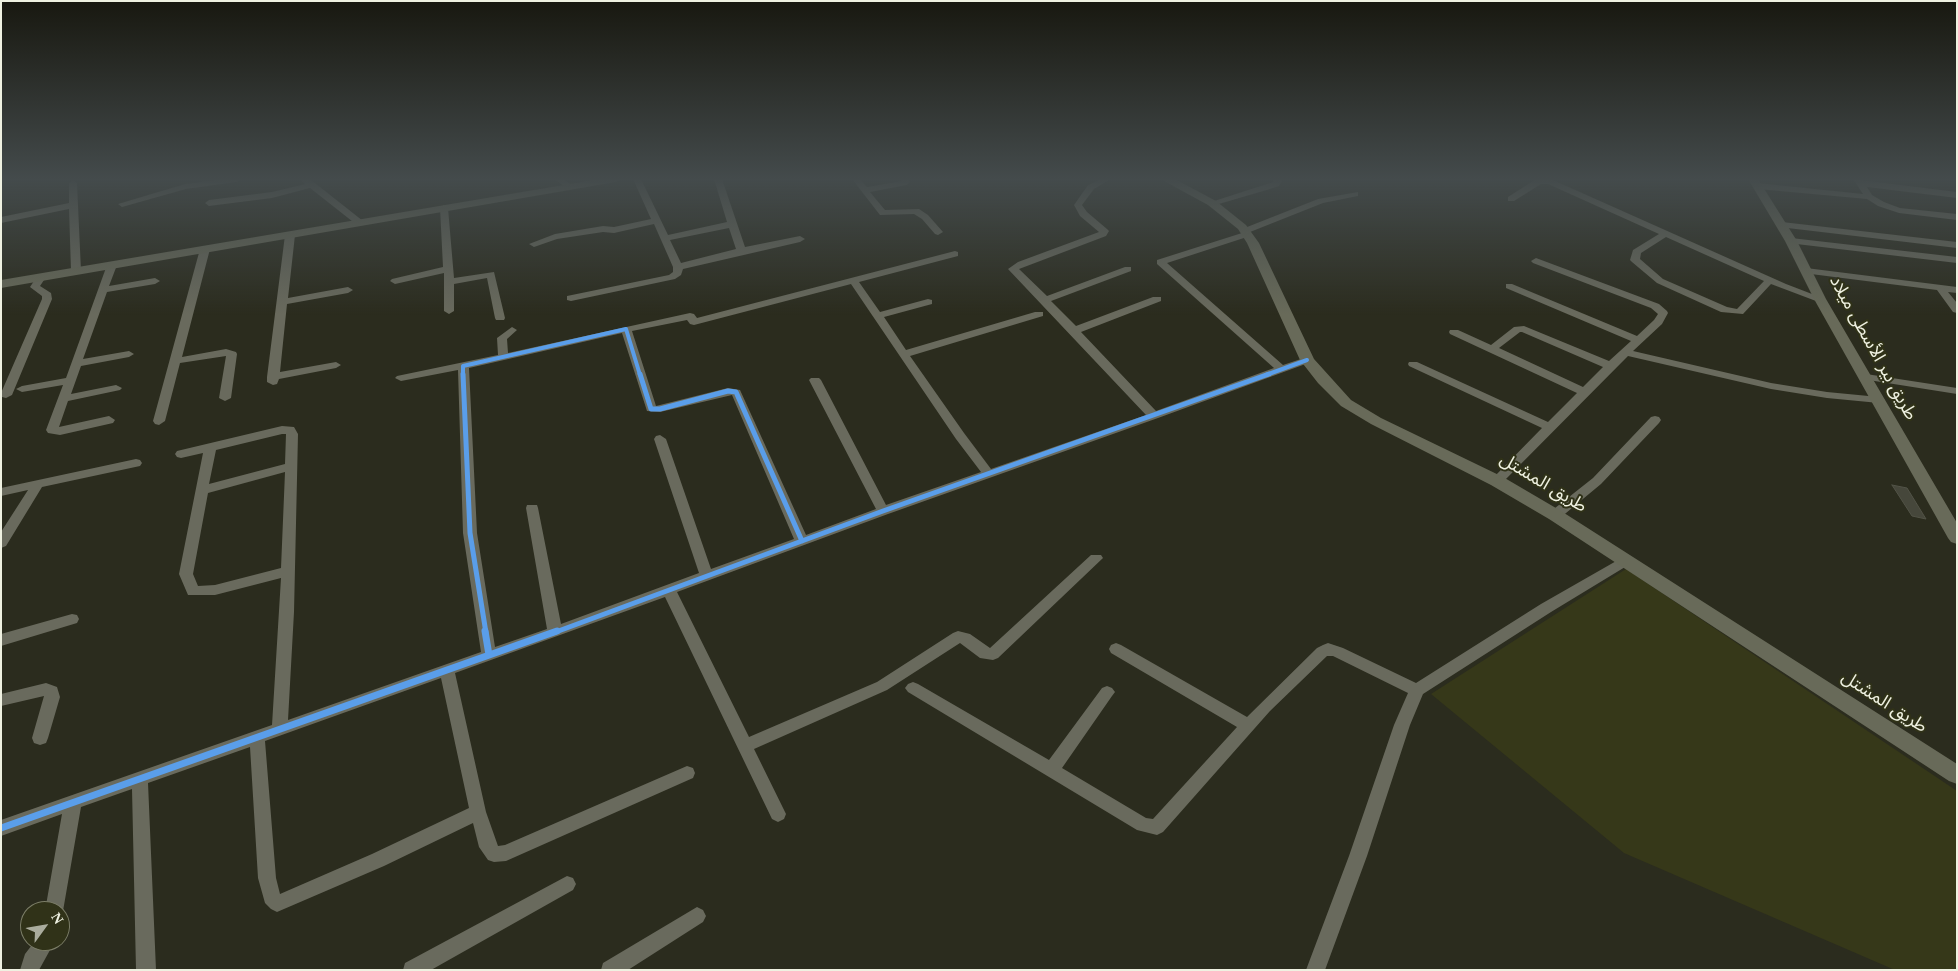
<!DOCTYPE html>
<html>
<head>
<meta charset="utf-8">
<style>
	body { margin:0 }
	#map { position:relative; width:1958px; height:971px; overflow:hidden; background:#2b2c1e; font-family:Georgia,serif }
	canvas { display:block }
	.frame { position:absolute; inset:0; border:2px solid #eff1e1; pointer-events:none }
	.north { position:absolute; left:20px; top:901px; width:50px; height:50px; box-sizing:border-box; background:#303218; border:1px solid #7c7e68; border-radius:50%; rotate:58deg; font-size:14px; font-weight:700; line-height:20px; text-align:center; color:#eff1e1 }
	.north::after { content:''; display:block; margin:auto; width:18px; height:22px; background:#aaac9d; clip-path:polygon(50% 0,100% 100%,50% 72%,0 100%) }
</style>
</head>
<body>
<div id="map">
<canvas width="1958" height="971"></canvas>
<div class="frame"></div>
<div class="north">N</div>
</div>
<script>
const c = document.querySelector('canvas').getContext('2d');
c.lineJoin = 'round';
function paint(path, color) {
  c.fillStyle = color;
  c.fill(path, 'evenodd');
}
function poly(rows) {
  const path = new Path2D();
  for (const r of rows) {
    path.moveTo(r[0], r[1]);
    for (let i = 2; i < r.length; i += 2) path.lineTo(r[i], r[i + 1]);
  }
  return path;
}
function strokePath(path, color, width, dash) {
  c.strokeStyle = color;
  c.lineWidth = width;
  c.lineCap = dash ? 'butt' : 'round';
  c.setLineDash(dash || []);
  c.stroke(path);
}
function label(font, color, halo, rows, align = 'center') {
  c.font = font + ' Georgia,"Noto Sans Arabic",serif';
  c.lineWidth = 4;
  c.setLineDash([]);
  c.textBaseline = 'middle';
  c.strokeStyle = halo;
  c.fillStyle = color;
  for (const [text, x, y, turn = 0] of rows) {
    c.save();
    c.translate(x, y);
    c.rotate((+turn || 0) * Math.PI / 180);
    c.textAlign = isNaN(turn) ? turn : align;
    if (halo) c.strokeText(text, 0, 0);
    c.fillText(text, 0, 0);
    c.restore();
  }
}
const built = poly([
	[1626,569,1957,791,1957,970,1895,970,1624,853,1431,694]
]);
const building = poly([
	[1892,485,1907,488,1926,519,1912,516,1892,485]
]);
const minor = poly([
	[223,179,241,179,237,182,186,189,122,207,118,204,185,184,223,179],
	[299,179,308,179,315,183,363,221,363,225,357,225,310,188,272,198,209,206,205,203,209,200,272,192,305,184,299,179],
	[554,179,563,179,575,187,568,189,554,179],
	[633,179,641,179,668,235,727,222,714,179,722,179,745,247,800,236,805,239,800,242,683,269,681,275,675,279,571,301,567,300,567,296,669,275,673,272,673,267,654,224,614,233,603,232,557,239,534,247,529,244,555,234,603,226,614,227,651,219,633,179],
	[729,228,736,249,681,263,670,240,729,228],
	[852,179,860,179,867,187,901,181,901,179,909,179,910,182,907,185,870,192,885,210,919,209,928,215,943,232,938,235,935,234,922,219,914,214,880,215,852,179],
	[1101,179,1111,179,1094,189,1082,205,1087,212,1107,229,1109,231,1106,236,1019,269,1047,296,1125,267,1131,267,1131,271,1051,301,1076,326,1153,297,1161,297,1161,301,1081,332,1156,411,1274,368,1157,264,1157,260,1242,233,1242,229,1318,199,1358,192,1358,196,1323,203,1250,232,1250,236,1167,263,1283,365,1307,357,1312,360,1311,362,1158,418,888,514,677,592,749,737,877,682,953,633,958,631,970,634,990,648,1091,555,1101,555,1103,558,998,658,993,660,980,658,960,643,887,690,754,749,786,814,784,819,778,822,772,819,665,597,455,673,486,812,498,846,505,845,687,766,693,768,695,773,693,778,506,861,494,862,488,860,479,847,473,823,384,866,277,912,271,909,265,903,258,878,250,747,148,783,156,970,136,970,132,789,81,807,63,911,60,917,60,911,45,911,62,814,1,836,1,820,272,725,281,578,215,595,188,595,179,574,203,453,181,458,177,457,175,454,177,451,282,426,294,427,298,434,294,612,288,720,481,652,463,533,458,370,401,381,395,378,397,376,498,355,497,338,512,327,517,330,507,339,508,353,690,313,694,314,697,318,955,251,958,252,958,256,859,282,880,312,928,299,932,300,932,304,884,317,906,350,1035,312,1043,312,1043,316,910,356,964,433,991,469,1146,415,1008,269,1018,262,1099,232,1080,216,1074,205,1088,185,1101,179],
	[851,284,956,439,981,472,886,505,821,380,819,378,811,378,809,380,876,509,806,535,740,390,728,388,656,406,632,331,687,320,690,324,694,325,851,284],
	[622,333,647,411,660,412,732,395,794,539,711,569,666,439,660,435,656,436,654,439,699,573,561,624,538,508,537,505,527,505,526,508,547,629,495,647,477,533,469,368,622,333],
	[282,434,286,434,285,464,209,484,216,450,282,434],
	[285,472,281,568,215,585,198,586,193,574,208,493,285,472],
	[441,678,469,808,372,854,280,894,276,878,265,741,441,678],
	[1272,179,1280,179,1282,181,1279,186,1270,189,1212,206,1208,203,1273,182,1272,179],
	[1536,179,1553,180,1786,284,1825,299,1820,302,1816,301,1771,284,1743,314,1721,312,1657,283,1632,262,1630,260,1633,250,1659,234,1548,184,1541,184,1514,201,1508,201,1508,197,1536,179],
	[1666,237,1764,281,1737,309,1727,307,1663,279,1640,259,1641,253,1666,237],
	[1853,179,1957,192,1957,198,1867,187,1872,195,1884,202,1900,208,1957,214,1957,220,1899,213,1878,206,1867,199,1758,189,1754,186,1758,183,1863,194,1853,179],
	[73,180,77,183,81,271,76,274,71,271,69,209,1,223,1,217,69,203,69,183,73,180],
	[444,205,448,208,454,278,494,272,505,318,504,320,496,320,495,318,487,278,454,284,454,311,449,314,444,311,444,273,395,284,390,281,392,279,443,267,440,208,444,205],
	[1782,222,1957,242,1957,248,1779,227,1778,225,1782,222],
	[290,232,295,235,288,298,348,287,353,290,348,293,287,304,280,372,336,362,341,365,336,368,279,379,277,384,273,385,267,382,267,377,285,235,290,232],
	[1791,238,1957,257,1957,263,1788,243,1788,239,1791,238],
	[205,246,210,249,182,357,226,349,236,352,237,354,231,398,225,401,219,398,226,356,180,363,165,421,159,425,155,424,153,421,200,249,205,246],
	[1536,258,1659,304,1667,311,1668,313,1662,324,1633,351,1771,383,1827,392,1879,397,1885,400,1879,403,1827,398,1771,389,1628,356,1501,484,1493,484,1491,481,1493,478,1542,428,1409,366,1408,364,1409,362,1417,362,1548,422,1577,393,1450,334,1449,332,1450,330,1458,330,1491,345,1514,327,1524,326,1609,361,1631,341,1506,288,1506,284,1512,284,1637,336,1654,320,1658,314,1651,308,1533,263,1531,261,1536,258],
	[1520,332,1522,332,1603,367,1583,387,1499,348,1520,332],
	[112,262,117,265,109,286,155,278,160,281,155,284,107,292,83,359,129,351,134,354,129,357,81,366,71,394,116,385,122,388,120,390,68,401,59,427,109,416,115,420,113,423,60,435,48,433,46,430,63,385,22,392,16,389,22,386,66,378,107,265,112,262],
	[1806,268,1957,287,1957,293,1948,292,1957,303,1957,313,1953,312,1937,290,1803,273,1803,269,1806,268],
	[41,274,46,277,40,286,51,293,52,299,12,395,6,398,2,397,1,393,42,299,42,296,30,287,38,275,41,274],
	[1866,374,1957,388,1957,394,1862,379,1860,377,1866,374],
	[1655,416,1659,417,1661,420,1659,423,1601,484,1560,518,1550,518,1549,515,1550,512,1593,478,1651,417,1655,416],
	[136,459,140,460,142,463,140,466,42,487,6,546,1,548,1,532,28,490,1,496,1,488,136,459],
	[1625,556,1630,558,1632,561,1630,564,1551,612,1423,694,1410,725,1367,856,1325,970,1306,970,1349,856,1394,725,1408,693,1333,656,1327,656,1270,711,1163,832,1157,835,1137,830,908,692,905,688,908,684,913,682,918,684,1049,760,1102,688,1107,686,1112,688,1115,692,1112,696,1062,768,1146,818,1153,819,1237,727,1111,653,1109,649,1111,645,1116,643,1121,645,1247,717,1317,648,1323,645,1328,643,1343,648,1416,683,1541,604,1625,556],
	[72,614,77,615,79,619,77,623,1,646,1,634,72,614],
	[46,683,57,687,60,697,48,738,46,743,40,745,34,743,32,738,44,696,1,706,1,694,46,683],
	[567,876,573,878,576,884,573,890,431,970,403,970,405,963,567,876],
	[697,907,703,910,706,916,703,922,628,970,601,970,603,963,697,907],
	[35,941,55,941,39,970,20,970,25,954,35,941]
]);
const major = poly([
	[599,179,621,179,616,182,1,288,1,280,599,179],
	[1163,179,1175,179,1216,201,1246,225,1259,243,1314,359,1351,400,1381,418,1503,477,1561,511,1957,764,1957,784,1949,781,1549,519,1491,485,1371,424,1341,406,1318,383,1300,360,1247,243,1238,229,1208,205,1164,181,1163,179],
	[1748,179,1758,179,1797,241,1826,299,1957,523,1957,544,1951,542,1948,538,1814,299,1785,241,1748,179]
]);
const cyclewayFar2 = poly([
	[463,375,463,366,626,329,640,375],
	[1266,375,1307,360]
]);
const cyclewayFar1 = poly([
	[463,374,470,533,486,633],
	[640,374,651,409,660,409,728,391,736,392,802,541],
	[553,633,883,511,1269,374]
]);
const cycleway = poly([
	[485,631,489,655],
	[1,828,557,631]
]);
const streetNames = [
	["طريق بير الأسطى ميلاد",1871,349,61],
	["طريق المشتل",1542,485,31],
	["طريق المشتل",1883,704,33]
];
paint(built, '#363819');
paint(building, '#46473b');
strokePath(building, '#525347', 1);
paint(minor, '#696a5d');
paint(major, '#686a59');
strokePath(cyclewayFar2, '#5a9eea', 4);
strokePath(cyclewayFar1, '#5a9eea', 5);
strokePath(cycleway, '#5a9eea', 7);
const sky = c.createLinearGradient(0, 0, 0, 315);
sky.addColorStop(0, '#181810');
sky.addColorStop(0.57, '#444b4c');
sky.addColorStop(1, '#444b4c00');
c.fillStyle = sky;
c.fillRect(0, 0, 1958, 315);
label('18px', '#eff1e1', '#303218', streetNames);
</script>
</body>
</html>
